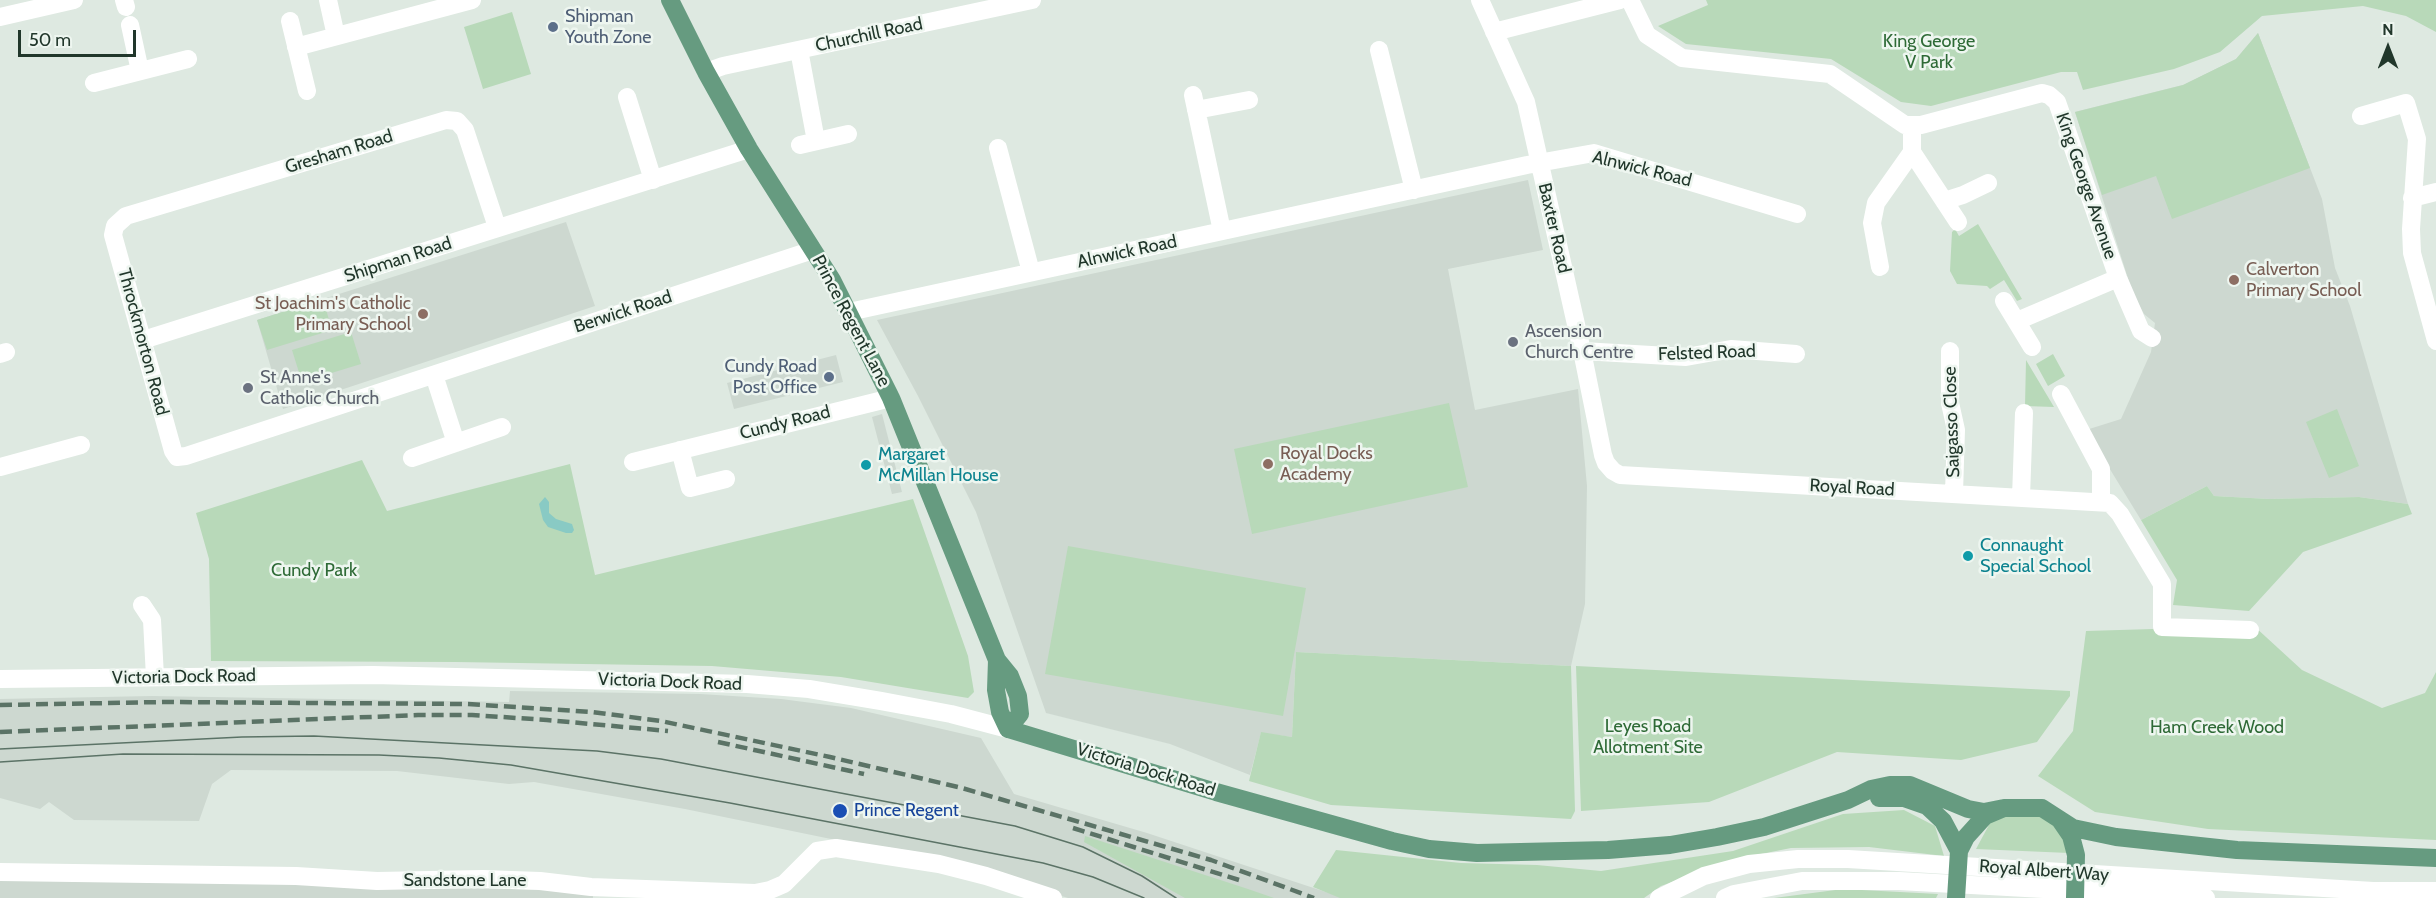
<!DOCTYPE html>
<html>
<head>
<meta charset="utf-8">
<style>
	body { margin:0 }
	#map { position:relative; width:2436px; height:898px; overflow:hidden; background:#dee9e1; font-family:Cabin,sans-serif }
	canvas { display:block }
	.north { position:absolute; left:2358px; top:18px; width:60px; height:60px; -webkit-text-stroke:4px #eef6f0; paint-order:stroke; rotate:0deg; font-size:16px; font-weight:700; line-height:24px; text-align:center; color:#21372b }
	.north::after { content:''; display:block; margin:auto; width:21px; height:27px; background:#21372b; clip-path:polygon(50% 0,100% 100%,50% 72%,0 100%) }
	.scale { position:absolute; left:18px; top:30px; width:118px; height:27px; box-sizing:border-box; border:3px solid #21372b; border-top:0; padding-left:8px; font-size:18px; line-height:21px; white-space:nowrap; color:#21372b; -webkit-text-stroke:4px #eef6f0; paint-order:stroke }
</style>
</head>
<body>
<div id="map">
<canvas width="2436" height="898"></canvas>
<div class="north">N</div>
<div class="scale">50 m</div>
</div>
<script>
const c = document.querySelector('canvas').getContext('2d');
c.lineJoin = 'round';
function paint(path, color) {
  c.fillStyle = color;
  c.fill(path, 'evenodd');
}
function poly(rows) {
  const path = new Path2D();
  for (const r of rows) {
    path.moveTo(r[0], r[1]);
    for (let i = 2; i < r.length; i += 2) path.lineTo(r[i], r[i + 1]);
  }
  return path;
}
function strokePath(path, color, width, dash) {
  c.strokeStyle = color;
  c.lineWidth = width;
  c.lineCap = dash ? 'butt' : 'round';
  c.setLineDash(dash || []);
  c.stroke(path);
}
function label(font, color, halo, rows, align = 'center') {
  c.font = font + ' Cabin,sans-serif';
  c.lineWidth = 5;
  c.setLineDash([]);
  c.textBaseline = 'middle';
  c.strokeStyle = halo;
  c.fillStyle = color;
  for (const [text, x, y, turn = 0] of rows) {
    c.save();
    c.translate(x, y);
    c.rotate((+turn || 0) * Math.PI / 180);
    c.textAlign = isNaN(turn) ? turn : align;
    if (halo) c.strokeText(text, 0, 0);
    c.fillText(text, 0, 0);
    c.restore();
  }
}
const built = poly([
	[2258,33,2322,199,2335,268,2350,306,2408,504,2359,497,2269,499,2214,496,2207,486,2141,520,2086,430,2121,419,2151,352,2155,323,2144,314,2132,291,2075,112,2183,85,2236,59],
	[1528,180,1543,250,1448,269,1475,410,1578,389,1587,486,1585,604,1571,666,1296,652,1292,737,1261,733,1250,775,1170,744,1046,713,976,512,918,396,877,320],
	[566,222,595,306,283,409,257,320],
	[836,355,843,382,734,409,727,383],
	[882,414,902,492,892,494,872,417],
	[510,691,700,694,781,699,851,708,981,738,1014,794,1147,833,1344,898,1068,898,918,852,831,839,685,809,534,782,509,784,397,771,231,770,212,784,199,821,74,820,49,802,40,809,0,798,0,699,152,696,509,702],
	[0,877,593,891,593,898,0,898]
]);
const green = poly([
	[1706,0,2436,0,2436,32,2406,16,2363,6,2262,16,2220,52,2174,69,2083,90,2077,72,2061,72,1931,106,1901,102,1831,59,1686,44,1658,26,1708,5],
	[512,12,531,74,483,89,464,27],
	[2258,33,2310,168,2172,219,2156,176,2102,195,2075,112,2183,85,2236,59],
	[1978,224,2009,277,2022,299,2017,301,2004,280,1990,289,1987,286,1957,284,1950,271,1952,232,1955,229,1959,236],
	[323,299,332,330,267,350,257,320],
	[351,332,361,364,302,382,292,350],
	[2053,354,2065,376,2048,386,2036,364],
	[2026,360,2054,407,2025,406],
	[1449,403,1468,487,1252,534,1234,449],
	[2337,409,2359,466,2329,478,2306,422],
	[362,460,387,511,570,464,595,575,913,499,968,656,974,692,968,698,841,677,712,666,455,662,211,661,209,559,196,513],
	[2207,486,2214,496,2269,499,2359,497,2408,504,2412,514,2303,552,2249,611,2173,605,2177,580,2141,520],
	[1068,546,1306,588,1283,716,1045,674],
	[2254,626,2302,670,2382,708,2425,693,2436,672,2436,840,2208,829,2095,812,2038,776,2073,731,2086,631],
	[1296,652,1571,666,1575,811,1571,819,1331,805,1249,781,1261,732,1292,737],
	[1576,666,2070,691,2070,696,2037,742,1961,760,1837,752,1709,802,1581,811],
	[1904,810,1935,826,1944,856,1869,847,1791,848,1736,859,1661,886,1644,898,1340,898,1313,887,1336,850,1461,863,1537,865,1601,871,1733,851,1843,814],
	[2013,812,2045,815,2060,826,2069,853,1976,849,1990,823],
	[1085,836,1248,889,1274,898,1185,898,1084,842],
	[1843,889,1938,894,1936,898,1774,898]
]);
const water = poly([
	[545,497,549,502,549,513,556,519,572,524,574,530,572,533,566,533,548,527,543,520,539,504]
]);
const minor = poly([
	[124,0,126,7],
	[328,0,336,36],
	[1480,0,1526,102,1582,351,1603,455,1606,463,1613,471,1620,475,2110,503,2120,514,2162,584,2162,627,2250,630],
	[1630,0,1647,35,1682,58,1830,74,1905,125,1921,125,2042,93,2049,95,2057,102,2118,278,2141,331,2152,338],
	[0,17,74,0],
	[290,21,307,91],
	[130,25,140,71],
	[1494,32,1620,0],
	[296,47,472,0],
	[799,50,816,141],
	[1379,50,1414,190],
	[706,72,723,66,1032,0],
	[94,83,188,59],
	[1193,95,1222,231],
	[627,97,653,180],
	[1196,110,1249,100],
	[2361,116,2406,103,2417,139,2411,229,2412,253,2436,341],
	[800,145,848,134],
	[998,148,1031,272],
	[1912,152,1958,222],
	[2412,198,2436,192],
	[1944,201,1963,195,1988,183],
	[497,227,465,130,457,121,446,120,126,216,115,226,113,235,173,451,177,457,186,456,813,250],
	[1880,267,1872,223,1876,203,1912,152,1912,126],
	[2004,301,2032,347],
	[849,312,1527,165,1594,153,1797,214],
	[2017,321,2118,278],
	[143,340,749,149],
	[1582,351,1686,357,1731,349,1796,354],
	[1950,351,1950,403,1956,430,1954,493],
	[0,354,6,352],
	[434,375,456,443],
	[2061,394,2101,469,2101,501],
	[680,450,690,488,726,479],
	[412,458,502,427],
	[633,462,891,398],
	[0,467,81,445],
	[2021,497,2024,413],
	[142,605,152,620,155,677],
	[0,679,373,675,747,684,809,689,881,701,951,714,1008,729],
	[0,872,296,876,377,881,483,879,540,881,591,887,755,893,770,890,784,884,817,851,836,848,939,864,986,876,1053,898],
	[1659,898,1704,876,1749,864,1798,859,1848,859,2373,891,2436,891],
	[1725,898,1734,894,1802,881,1899,881,2206,898]
]);
const major = poly([
	[670,0,706,72,749,149,832,280,891,398,997,660,1010,676,1018,696,1020,714,1008,729],
	[997,660,996,690,1000,712,1008,729],
	[1008,729,1216,792,1392,841,1429,849,1477,853,1608,850,1670,845,1717,837,1764,827,1848,800,1871,789,1890,785,1910,785,1968,809,1984,812,2004,808],
	[1879,798,1904,798,1927,806,1943,821,1959,851],
	[2060,820,2071,836,2076,855,2075,898],
	[1956,898,1959,851,1966,837,1985,816,2004,808,2042,808,2073,828,2116,837,2237,850,2436,858]
]);
const tram = poly([
	[0,749,242,737,314,736,597,751,661,759,1015,826,1083,847,1142,876,1176,898],
	[0,762,123,754,379,755,439,758,511,765,730,803,1043,863,1093,877,1144,898]
]);
const rail = poly([
	[0,705,164,702,468,704,592,712,661,721,830,757,962,788,1211,860,1314,898],
	[0,732,418,715,472,715,547,720,668,731],
	[718,742,864,774],
	[1073,828,1239,880]
]);
const markers = [
	[553,27,6,"#5c6f8a"],
	[2234,280,6,"#8d6e63"],
	[423,314,6,"#8d6e63"],
	[1513,342,6,"#6b7280"],
	[829,377,6,"#5c6f8a"],
	[248,388,6,"#6b7280"],
	[1268,464,6,"#8d6e63"],
	[866,465,6,"#0f9aa8"],
	[1968,556,6,"#0f9aa8"],
	[840,811,8,"#1a4fb4"]
];
const serviceNames = [
	["Shipman",565,17],
	["Youth Zone",565,38],
	["Cundy Road",817,367,"right"],
	["Post Office",817,388,"right"]
];
const streetNames = [
	["Churchill Road",869,35,-12],
	["Gresham Road",339,152,-17],
	["Alnwick Road",1642,169,14],
	["King George Avenue",2086,186,71],
	["Baxter Road",1554,228,77],
	["Alnwick Road",1127,252,-12],
	["Shipman Road",398,260,-18],
	["Berwick Road",623,312,-18],
	["Prince Regent Lane",851,321,62],
	["Throckmorton Road",143,342,75],
	["Felsted Road",1707,353,-2],
	["Saigasso Close",1952,422,-92],
	["Cundy Road",785,423,-14],
	["Royal Road",1852,488,3],
	["Victoria Dock Road",184,677,-1],
	["Victoria Dock Road",670,682,2],
	["Victoria Dock Road",1146,770,17],
	["Royal Albert Way",2044,871,4],
	["Sandstone Lane",465,881]
];
const parkNames = [
	["King George",1929,42],
	["V Park",1929,63],
	["Cundy Park",314,571],
	["Leyes Road",1648,727],
	["Allotment Site",1648,748],
	["Ham Creek Wood",2217,728]
];
const educationNames = [
	["Calverton",2246,270],
	["Primary School",2246,291],
	["St Joachim's Catholic",411,304,"right"],
	["Primary School",411,325,"right"],
	["Royal Docks",1280,454],
	["Academy",1280,475]
];
const worshipNames = [
	["Ascension",1525,332],
	["Church Centre",1525,353],
	["St Anne's",260,378],
	["Catholic Church",260,399]
];
const cultureNames = [
	["Margaret",878,455],
	["McMillan House",878,476],
	["Connaught",1980,546],
	["Special School",1980,567]
];
const transitNames = [
	["Prince Regent",854,811]
];
paint(built, '#cdd8d0');
paint(green, '#b8d9b9');
paint(water, '#89cac4');
strokePath(minor, '#fff', 18);
strokePath(major, '#669b80', 18);
strokePath(tram, '#5b7366', 1.5);
strokePath(rail, '#5b7366', 4.5, [12, 6]);
for (const [x, y, r, color] of markers) {
  const dot = new Path2D();
  dot.arc(x, y, r, 0, 2 * Math.PI);
  c.fillStyle = color;
  c.fill(dot);
  strokePath(dot, '#eef6f0', 2);
}
label('18px', '#4e5e75', '#eef6f0', serviceNames, 'left');
label('18px', '#21372b', '#eef6f0', streetNames);
label('18px', '#2e6a36', '#eef6f0', parkNames);
label('18px', '#785e54', '#eef6f0', educationNames, 'left');
label('18px', '#5b616d', '#eef6f0', worshipNames, 'left');
label('18px', '#0d838f', '#eef6f0', cultureNames, 'left');
label('18px', '#164399', '#eef6f0', transitNames, 'left');
</script>
</body>
</html>
